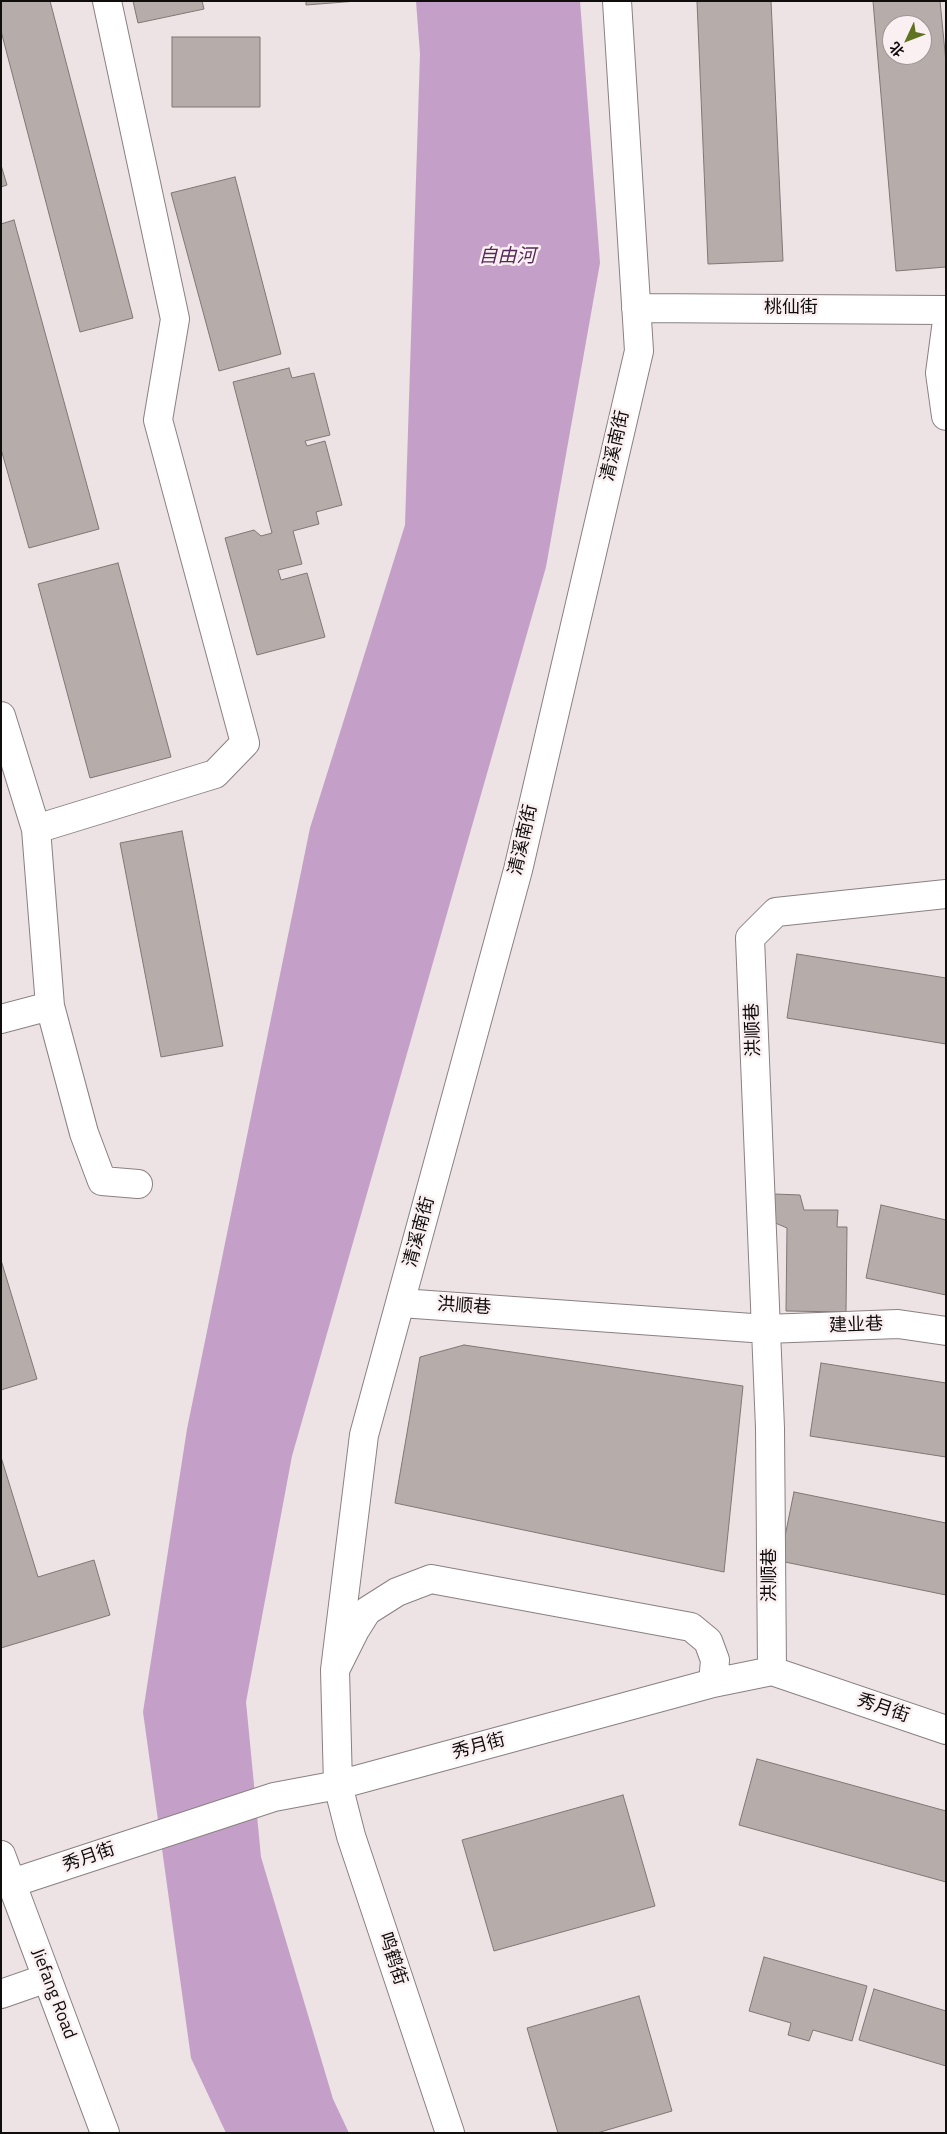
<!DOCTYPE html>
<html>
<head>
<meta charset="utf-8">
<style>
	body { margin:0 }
	#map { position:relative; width:947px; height:2134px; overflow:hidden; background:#ede2e4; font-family:"Titillium Web","Noto Sans SC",sans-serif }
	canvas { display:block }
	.frame { position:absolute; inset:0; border:2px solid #100d0d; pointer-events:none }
	.north { position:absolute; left:882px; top:15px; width:50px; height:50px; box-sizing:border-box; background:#faf0f1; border:1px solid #9c9596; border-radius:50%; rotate:227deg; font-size:14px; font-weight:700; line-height:20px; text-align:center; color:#100d0d }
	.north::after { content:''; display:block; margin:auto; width:18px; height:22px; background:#607321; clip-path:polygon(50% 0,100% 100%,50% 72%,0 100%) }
</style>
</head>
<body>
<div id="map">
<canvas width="947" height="2134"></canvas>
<div class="frame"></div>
<div class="north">北</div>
</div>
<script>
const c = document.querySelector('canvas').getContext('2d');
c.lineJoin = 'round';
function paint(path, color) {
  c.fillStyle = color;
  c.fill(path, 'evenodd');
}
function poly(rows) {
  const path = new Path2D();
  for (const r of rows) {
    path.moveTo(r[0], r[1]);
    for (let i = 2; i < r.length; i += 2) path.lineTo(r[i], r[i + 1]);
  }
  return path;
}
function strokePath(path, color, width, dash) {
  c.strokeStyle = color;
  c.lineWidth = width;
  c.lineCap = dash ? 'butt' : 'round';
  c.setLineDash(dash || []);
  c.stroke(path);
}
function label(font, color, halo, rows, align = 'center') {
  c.font = font + ' "Titillium Web","Noto Sans SC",sans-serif';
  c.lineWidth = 5;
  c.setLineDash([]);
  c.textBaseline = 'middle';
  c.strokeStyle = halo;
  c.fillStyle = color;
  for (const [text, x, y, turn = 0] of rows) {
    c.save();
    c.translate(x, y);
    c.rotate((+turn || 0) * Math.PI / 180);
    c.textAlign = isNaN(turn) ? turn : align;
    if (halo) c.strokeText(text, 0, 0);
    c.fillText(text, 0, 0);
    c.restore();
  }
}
const water = poly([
	[416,1,580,1,600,263,546,567,292,1456,246,1702,261,1857,333,2099,349,2133,226,2133,191,2058,143,1712,187,1429,310,828,405,525,420,54]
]);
const building = poly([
	[1,1,50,1,133,318,80,332,1,31,1,1],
	[133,1,202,1,204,9,138,23,133,1],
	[306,1,357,1,306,5,306,1],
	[697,1,771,1,783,261,708,264,697,1],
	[873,1,940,1,946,62,946,267,896,271,873,1],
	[892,25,922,25,922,55,892,55,892,25],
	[172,37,260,37,260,107,172,107,172,37],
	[1,165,7,185,1,187,1,165],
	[235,177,281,354,219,371,171,193,235,177],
	[14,220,99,529,29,548,1,449,1,224,14,220],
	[289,368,292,378,314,373,330,435,305,441,307,446,325,441,342,505,316,512,319,524,293,531,302,564,278,570,281,580,307,573,325,637,257,655,225,538,254,530,261,536,272,533,233,382,289,368],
	[118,563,171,757,90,778,38,584,118,563],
	[182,831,223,1046,161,1057,120,843,182,831],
	[797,954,946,978,946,1044,787,1018,797,954],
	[774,1194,800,1195,804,1210,838,1210,837,1227,847,1227,846,1312,786,1311,787,1228,773,1222,774,1194],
	[881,1205,946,1220,946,1295,866,1278,881,1205],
	[1,1260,37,1379,1,1390,1,1260],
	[464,1345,743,1386,724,1572,395,1503,420,1357,464,1345],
	[821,1363,946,1383,946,1457,810,1436,821,1363],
	[1,1457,38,1577,94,1560,110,1615,1,1648,1,1457],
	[794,1492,946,1523,946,1595,780,1561,794,1492],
	[757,1759,946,1811,946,1882,739,1825,757,1759],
	[623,1795,655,1906,494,1951,462,1840,623,1795],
	[764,1957,867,1986,852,2041,813,2030,809,2041,788,2035,791,2023,749,2011,764,1957],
	[874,1989,946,2011,946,2066,859,2040,874,1989],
	[639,1996,672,2111,597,2133,558,2133,527,2028,639,1996]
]);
const minor = poly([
	[636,308,946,310],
	[946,328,940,373,946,416],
	[1,716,36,829,50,1006,84,1133,102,1181,138,1184],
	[36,829,215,774,245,743,158,420,175,319,107,1],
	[1,1019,50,1006],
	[401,1303,766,1329,898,1324,946,1331],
	[335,1670,364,1435,518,870,639,351,617,1],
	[772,1671,770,1428,750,938,776,912,946,894],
	[12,1883,274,1797,338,1785,713,1683,772,1671,946,1730],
	[1,1994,47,1978],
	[450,2133,351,1836,338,1785,335,1670,355,1630,367,1611,397,1592,431,1579,691,1627,708,1641,715,1660,713,1683]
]);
const major = poly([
	[1,1855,105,2133]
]);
const streetNames = [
	["桃仙街",791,309],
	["清溪南街",616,446,-77],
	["清溪南街",524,840,-77],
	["洪顺巷",754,1030,-92],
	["清溪南街",420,1232,-75],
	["洪顺巷",464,1307,4],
	["建业巷",856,1326,-2],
	["洪顺巷",771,1575,-90],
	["秀月街",883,1709,19],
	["秀月街",479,1747,-15],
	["秀月街",89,1858,-19],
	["鸣鹤街",392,1959,72],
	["Jiefang Road",53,1994,69]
];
const waterNames = [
	["自由河",507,257]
];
paint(water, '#c4a0c8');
paint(building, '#b6adab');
strokePath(building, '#807775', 1);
strokePath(minor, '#8a8082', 30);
strokePath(major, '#8a8082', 30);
strokePath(minor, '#fff', 28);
strokePath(major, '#fff', 28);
label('18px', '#100d0d', '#faf0f1', streetNames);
label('italic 19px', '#55285a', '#faf0f1', waterNames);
</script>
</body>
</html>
